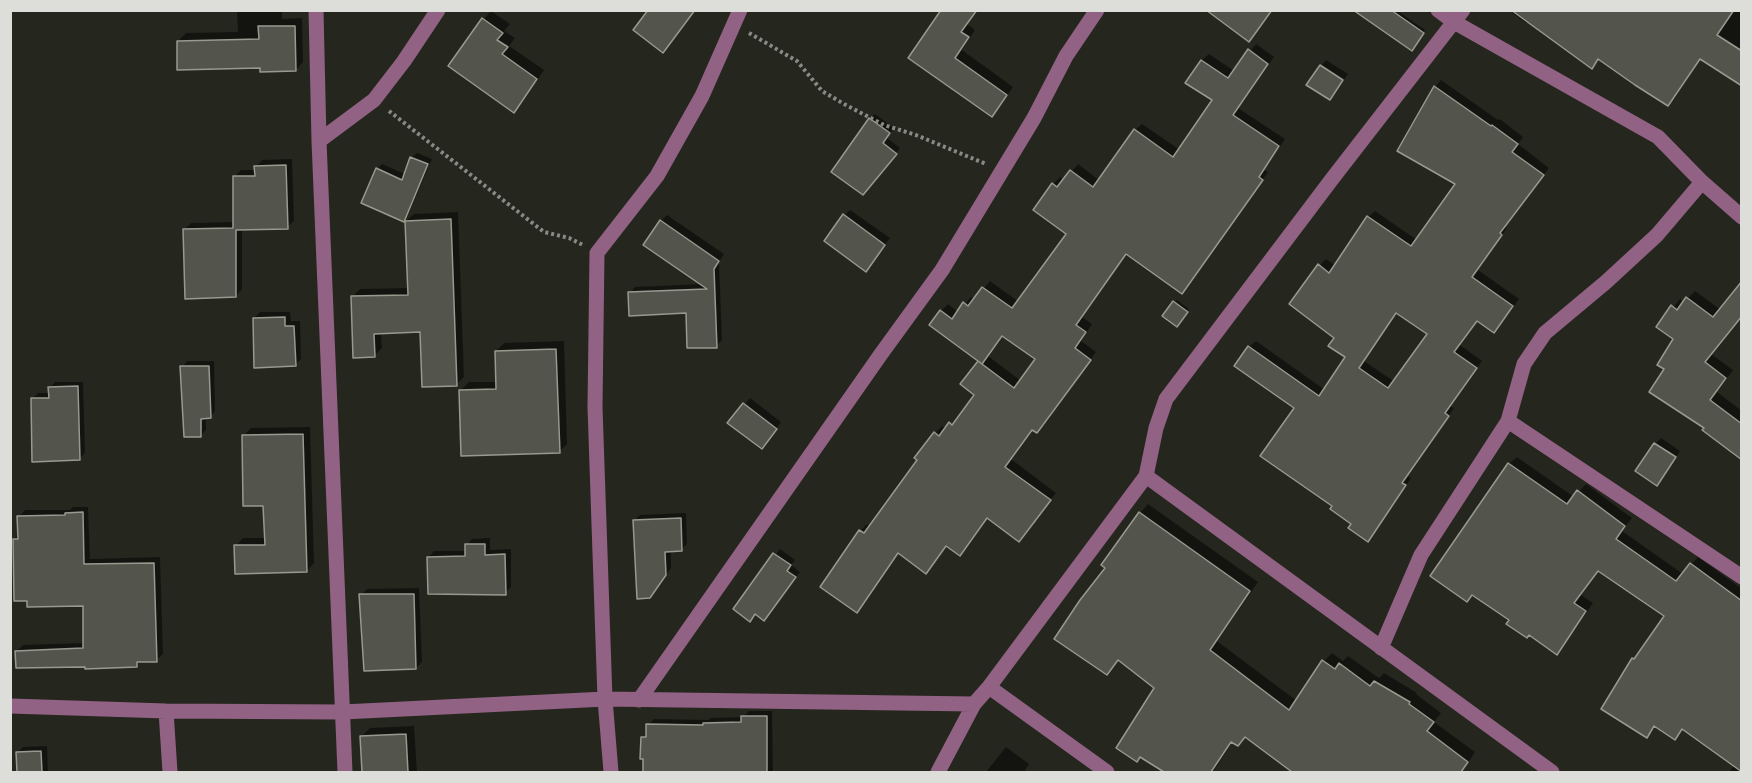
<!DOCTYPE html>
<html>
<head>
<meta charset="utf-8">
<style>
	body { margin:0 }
	#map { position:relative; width:1752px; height:783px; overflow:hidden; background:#25271e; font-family:"Alegreya Sans",sans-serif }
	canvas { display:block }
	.frame { position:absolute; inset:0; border:12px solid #ddded9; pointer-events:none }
</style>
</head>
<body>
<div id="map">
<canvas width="1752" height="783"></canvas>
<div class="frame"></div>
</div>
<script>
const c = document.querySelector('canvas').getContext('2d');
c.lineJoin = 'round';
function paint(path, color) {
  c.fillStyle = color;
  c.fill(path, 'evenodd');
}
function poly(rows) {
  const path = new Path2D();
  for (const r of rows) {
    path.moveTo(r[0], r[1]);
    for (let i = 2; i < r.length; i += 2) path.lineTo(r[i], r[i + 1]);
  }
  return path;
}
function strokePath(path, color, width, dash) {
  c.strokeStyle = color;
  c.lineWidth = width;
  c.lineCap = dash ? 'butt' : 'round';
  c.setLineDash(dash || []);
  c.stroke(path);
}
const shadow = poly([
	[237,10,282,10,282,19,302,18,303,62,296,70,261,67,178,41,186,33,238,32],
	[943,10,978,10,967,24,975,30,962,50,1013,87,999,108,992,115,910,57],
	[1379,10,1396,10,1425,30,1414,47],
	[1508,10,1742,10,1742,84,1701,58,1675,98,1668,104,1599,58,1591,67,1528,21,1526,23],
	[491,11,510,24,504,31,515,38,509,46,544,70,522,103,514,111,450,66,484,19],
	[1256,44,1274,57,1238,108,1285,139,1264,170,1268,172,1189,285,1182,292,1127,253,1082,317,1092,324,1081,341,1096,352,1044,425,1037,431,1033,429,1011,459,1056,493,1019,540,988,517,967,548,960,554,947,545,926,572,899,552,864,604,857,611,860,531,867,524,871,527,919,460,935,433,942,426,946,429,957,417,959,418,976,394,980,360,941,311,948,304,958,312,971,297,975,299,990,281,1019,302,1068,234,1053,184,1060,177,1064,181,1078,164,1100,181,1135,130,1142,124,1180,150,1214,100,1188,82,1202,60,1209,54,1234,71],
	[1003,335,1037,358,1021,381,988,356],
	[1326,60,1348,74,1330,98,1321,66],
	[1441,80,1498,120,1500,119,1523,137,1518,144,1549,168,1505,226,1507,228,1478,270,1519,299,1500,325,1494,331,1478,320,1460,345,1482,361,1450,406,1454,408,1408,476,1411,478,1374,534,1367,540,1353,523,1296,408,1249,347,1256,341,1325,390,1347,357,1336,337,1320,265,1326,259,1336,266,1368,217,1375,211,1417,240,1457,183,1435,87],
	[1397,312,1430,334,1395,382,1364,361],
	[875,114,894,128,887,138,900,148,868,189,870,119],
	[417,153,432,159,406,220,406,217,403,220,377,169,382,164,405,174,411,158],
	[292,159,294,221,287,227,242,228,242,289,236,296,184,230,191,223,234,222,234,177,241,170,256,170,256,167,262,160],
	[850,210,890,238,871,264,845,215],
	[458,212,464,377,456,385,421,331,381,332,382,348,374,356,352,297,360,289,409,288,406,221,414,214],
	[667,215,724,254,719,262,722,340,716,346,687,312,630,293,635,287,703,284,661,221],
	[1695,291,1721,310,1711,354,1733,370,1717,392,1742,411,1742,459,1706,428,1666,369,1675,339,1658,327,1680,299,1684,302],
	[1177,300,1189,309,1179,323,1174,302],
	[260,312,290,312,291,321,300,321,301,359,295,365,254,318],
	[564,341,567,444,559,452,460,391,469,382,497,382,496,351,504,343],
	[187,361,214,361,215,411,210,417,206,417,206,430,200,436,182,367],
	[55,382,83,382,85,453,79,459,32,399,38,393,50,393,50,388],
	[750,398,781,422,768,441,730,422],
	[310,427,314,563,307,571,236,546,243,538,266,538,265,504,243,436,251,428],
	[1661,438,1680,451,1663,478,1657,484,1655,444],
	[1517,457,1574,497,1586,484,1632,518,1622,531,1683,574,1698,557,1742,589,1742,772,1729,772,1734,766,1684,728,1675,738,1656,726,1647,736,1633,659,1641,651,1666,616,1599,570,1581,595,1593,603,1564,645,1556,653,1474,594,1467,600,1509,464],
	[1148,504,1258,582,1217,641,1297,701,1324,661,1332,653,1343,661,1348,656,1379,678,1384,673,1417,693,1416,694,1441,713,1434,722,1475,752,1462,772,1294,772,1246,736,1238,744,1233,741,1213,772,1167,772,1141,756,1156,688,1119,659,1107,673,1107,567,1140,513],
	[73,507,88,507,90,559,160,557,163,654,156,660,141,660,136,666,17,651,23,645,85,643,84,605,14,539,19,535,19,517,25,510,70,510],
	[686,513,687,544,681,550,671,550,671,568,650,597,634,521,640,515],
	[490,538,490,550,511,549,511,587,505,593,429,557,434,551,467,551,467,545,472,539],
	[780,549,795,560,791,565,800,572,768,614,735,609],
	[419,588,422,662,416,668,361,595,367,589],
	[749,711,772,711,773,772,644,772,642,738,648,732,648,725,654,719,708,720,711,718,743,717],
	[414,726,417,772,363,772,361,737,370,728],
	[47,746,48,772,19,772,18,752,23,747],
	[1006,747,1029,764,1025,770,1029,772,986,772]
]);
const building = poly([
	[648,10,695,10,663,53,633,30,648,10],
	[941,10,977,10,961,32,969,37,955,58,1007,95,992,117,908,58,941,10],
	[1206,10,1272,10,1249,42,1206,10],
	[1353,10,1391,10,1424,33,1412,51,1353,10],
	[1511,10,1734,10,1717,35,1742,51,1742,86,1700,59,1668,106,1635,85,1598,59,1592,69,1511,10],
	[482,18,503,33,497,40,508,47,502,54,537,79,514,113,448,66,482,18],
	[258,26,295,26,296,71,260,72,260,68,177,70,177,41,259,39,258,26],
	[1248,49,1268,64,1233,115,1279,146,1259,177,1263,180,1182,294,1126,254,1076,325,1086,332,1075,348,1091,360,1037,433,1032,430,1005,467,1051,500,1019,542,987,518,960,556,946,546,926,574,898,553,857,613,820,587,859,530,864,533,917,460,914,458,934,432,939,436,949,422,952,425,974,395,960,384,978,361,1014,388,1035,359,1002,336,982,364,929,325,940,310,952,319,963,302,968,306,982,287,1012,308,1066,234,1033,210,1052,183,1057,187,1070,170,1093,187,1134,129,1173,157,1212,100,1185,83,1201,60,1228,78,1248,49],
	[1320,65,1343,80,1330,100,1306,85,1320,65],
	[1434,86,1491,126,1492,125,1518,144,1512,152,1544,175,1500,233,1502,235,1472,277,1513,306,1494,333,1477,321,1454,352,1477,368,1445,413,1449,416,1402,483,1406,485,1368,542,1348,528,1351,524,1330,509,1332,506,1260,456,1294,408,1234,366,1248,346,1319,396,1345,357,1328,346,1334,338,1289,304,1318,264,1329,273,1367,216,1411,246,1455,184,1397,151,1434,86],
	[1396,313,1427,334,1388,388,1359,368,1396,313],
	[869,118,890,133,883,143,897,154,863,195,831,172,869,118],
	[410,157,428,164,404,222,361,203,376,168,402,180,410,157],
	[286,165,288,229,236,230,236,297,185,299,183,229,233,228,233,176,255,176,254,166,286,165],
	[843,214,885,245,866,272,824,241,843,214],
	[451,219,457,386,422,387,420,332,374,334,375,357,353,358,351,296,408,295,405,221,451,219],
	[660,220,719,261,714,269,717,348,687,348,686,313,629,316,628,292,707,289,643,245,660,220],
	[1742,281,1742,316,1705,362,1726,378,1710,400,1742,424,1742,460,1702,430,1704,428,1649,392,1664,369,1657,365,1673,339,1656,327,1671,305,1677,310,1686,297,1713,317,1742,281],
	[1173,301,1188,312,1177,327,1162,316,1173,301],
	[285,317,285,326,294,326,296,366,254,368,253,318,285,317],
	[556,349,560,453,461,456,459,390,496,389,495,351,556,349],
	[180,366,209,366,211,418,201,419,201,437,184,437,180,366],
	[78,386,80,460,32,462,31,398,49,398,48,387,78,386],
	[743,403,777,429,762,449,727,423,743,403],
	[303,434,307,572,235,574,234,545,265,545,263,506,243,506,242,435,303,434],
	[1654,443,1676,457,1657,486,1635,471,1654,443],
	[1508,463,1567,504,1577,490,1625,526,1616,539,1676,581,1690,563,1742,601,1742,772,1682,729,1675,740,1654,726,1647,738,1601,709,1632,658,1634,659,1664,616,1598,571,1574,603,1586,611,1557,655,1529,635,1527,638,1506,624,1509,620,1472,595,1467,602,1430,576,1508,463],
	[83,512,84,564,154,563,157,662,137,662,137,667,85,669,85,667,16,668,15,651,83,648,83,606,27,607,27,601,14,601,13,539,18,539,17,516,65,515,65,513,83,512],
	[1139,512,1250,591,1210,650,1289,710,1322,660,1335,669,1339,663,1370,686,1374,681,1410,702,1409,704,1434,722,1427,731,1468,762,1461,772,1292,772,1245,737,1238,746,1231,742,1211,772,1164,772,1140,757,1137,762,1116,748,1154,688,1118,660,1107,675,1054,639,1080,600,1105,568,1101,565,1139,512],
	[681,518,682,551,665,552,666,575,650,598,637,599,633,520,681,518],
	[465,544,485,544,485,555,505,554,506,595,428,594,427,557,465,556,465,544],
	[773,553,791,565,787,571,796,577,764,621,755,614,750,622,733,609,773,553],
	[359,594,414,594,416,669,364,671,359,594],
	[741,716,767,716,767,772,643,772,643,759,640,759,641,737,646,737,646,724,703,725,703,723,741,722,741,716],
	[406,734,408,772,362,772,360,736,406,734],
	[41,751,42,772,17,772,16,752,41,751]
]);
const path = poly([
	[749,33,797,61,822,91,844,104,884,125,916,135,986,164],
	[389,111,544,232,569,238,583,245]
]);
const minor = poly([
	[316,10,319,141,345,772],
	[1438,10,1454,22,1658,137,1702,182,1742,217],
	[319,141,374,100,404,61,438,10],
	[1508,421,1742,577],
	[1146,476,1552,772],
	[1381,648,1421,555,1508,421,1524,364,1545,333,1606,282,1657,235,1702,182],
	[989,687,1107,772],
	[639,700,881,354,942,270,1034,118,1066,56,1097,10],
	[10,706,166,711,343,712,605,699,974,704],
	[166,711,170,772],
	[611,772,605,699,595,407,597,253,657,176,702,96,740,10],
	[938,772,974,704,989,687,1146,476,1156,428,1166,399,1332,179,1463,10]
]);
paint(shadow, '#0007');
paint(building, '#53544b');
strokePath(building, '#989a8f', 1.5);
strokePath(path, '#888a83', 4, [3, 3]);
strokePath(minor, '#926284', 15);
</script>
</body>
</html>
